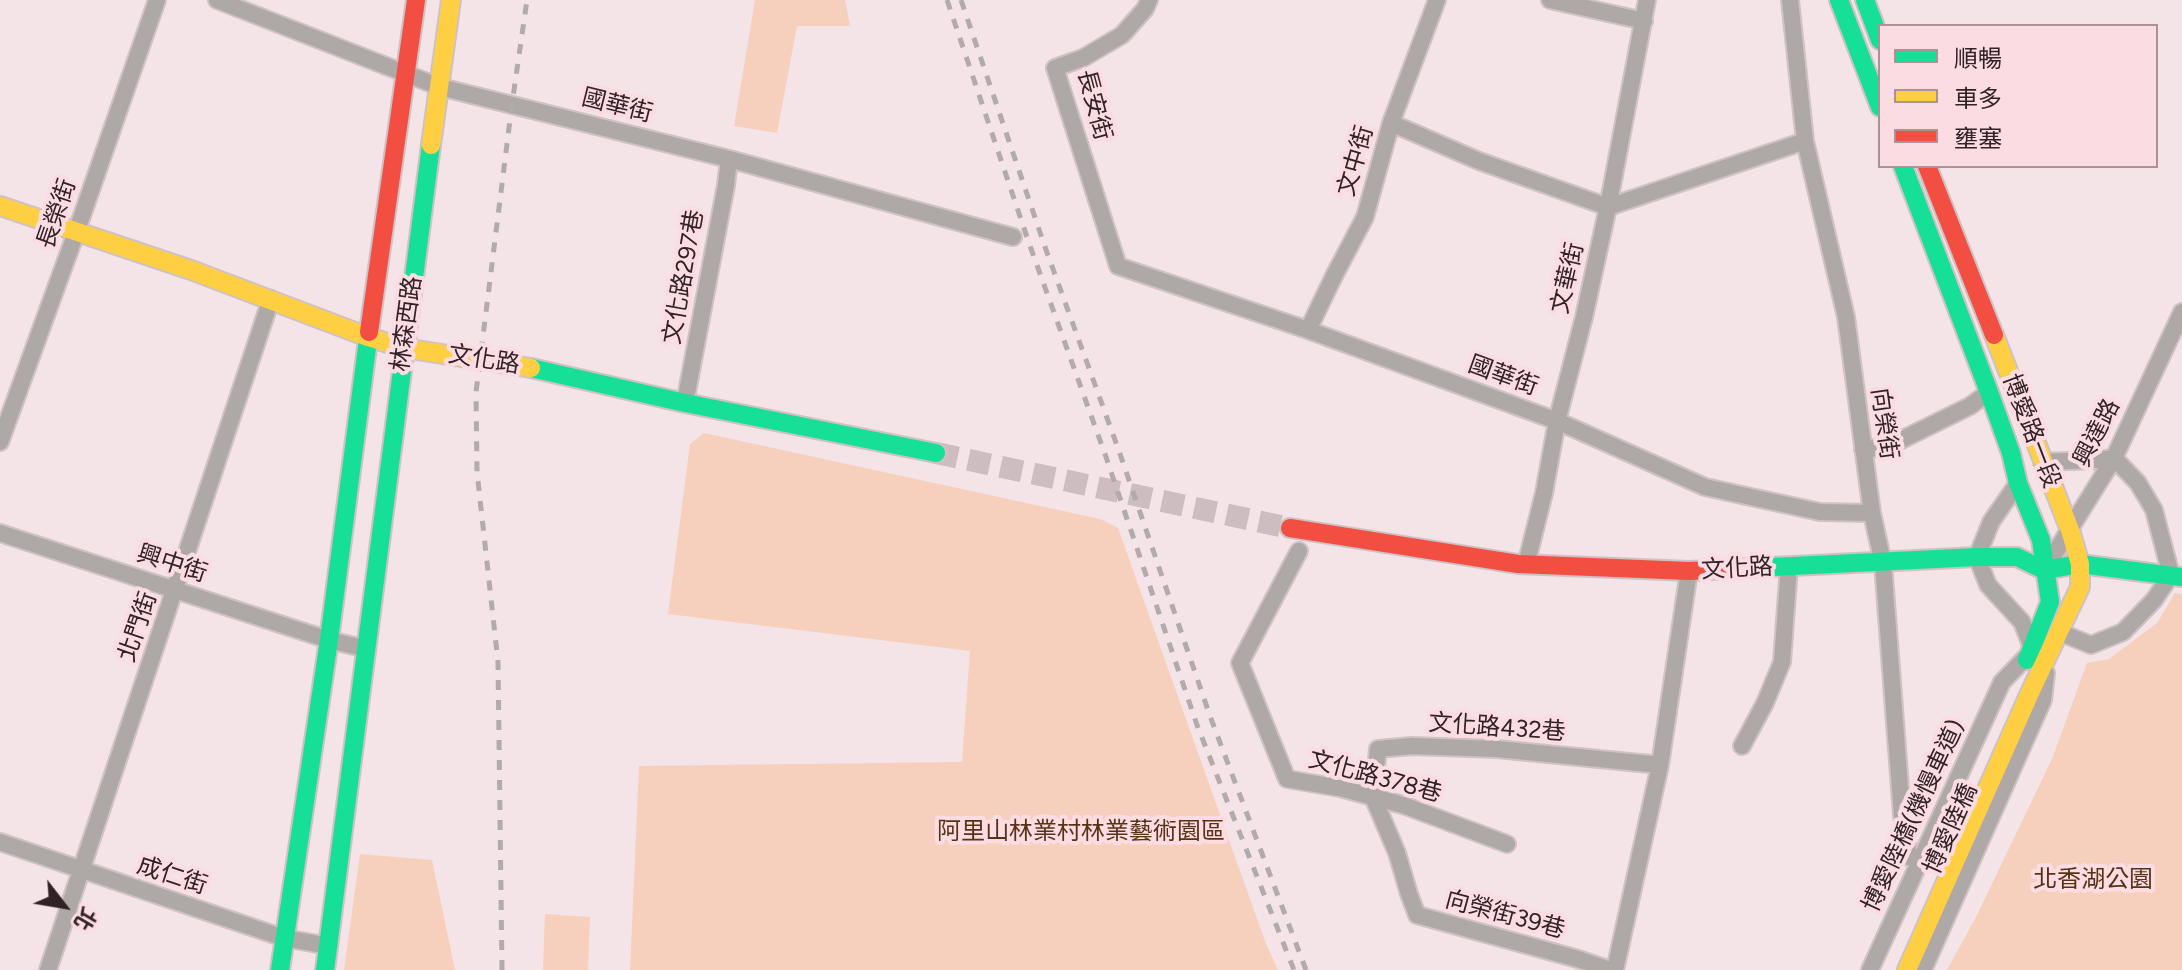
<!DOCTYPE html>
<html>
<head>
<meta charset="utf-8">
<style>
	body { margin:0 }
	#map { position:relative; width:2182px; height:970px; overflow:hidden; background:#f4e3e7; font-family:Figtree,"Noto Sans TC",sans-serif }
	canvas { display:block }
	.legend { position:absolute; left:1878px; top:24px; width:280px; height:144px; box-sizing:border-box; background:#fbdce3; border:2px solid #aa9297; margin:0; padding:10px 14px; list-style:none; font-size:24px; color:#302225 }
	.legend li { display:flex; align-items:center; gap:16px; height:40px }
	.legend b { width:40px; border:2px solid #aa9297 }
	.north { position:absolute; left:24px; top:866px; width:80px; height:80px; -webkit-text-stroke:6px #fbdce3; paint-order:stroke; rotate:121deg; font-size:22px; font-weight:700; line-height:32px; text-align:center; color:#302225 }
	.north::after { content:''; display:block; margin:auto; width:28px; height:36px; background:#302225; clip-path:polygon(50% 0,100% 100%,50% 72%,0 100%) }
</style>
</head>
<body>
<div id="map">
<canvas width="2182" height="970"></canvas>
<ul class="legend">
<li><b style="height:10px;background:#16e098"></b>順暢</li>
<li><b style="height:10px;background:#ffcf43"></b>車多</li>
<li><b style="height:10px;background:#f24e42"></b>壅塞</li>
</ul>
<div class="north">北</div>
</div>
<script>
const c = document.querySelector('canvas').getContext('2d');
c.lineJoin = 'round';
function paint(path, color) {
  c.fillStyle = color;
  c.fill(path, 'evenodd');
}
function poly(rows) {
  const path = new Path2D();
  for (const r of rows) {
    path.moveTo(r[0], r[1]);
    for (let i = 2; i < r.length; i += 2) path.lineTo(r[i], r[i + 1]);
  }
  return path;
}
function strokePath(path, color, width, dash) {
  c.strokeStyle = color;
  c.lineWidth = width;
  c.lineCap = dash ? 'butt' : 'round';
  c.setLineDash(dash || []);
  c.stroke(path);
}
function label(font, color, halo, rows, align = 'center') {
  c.font = font + ' Figtree,"Noto Sans TC",sans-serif';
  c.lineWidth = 8;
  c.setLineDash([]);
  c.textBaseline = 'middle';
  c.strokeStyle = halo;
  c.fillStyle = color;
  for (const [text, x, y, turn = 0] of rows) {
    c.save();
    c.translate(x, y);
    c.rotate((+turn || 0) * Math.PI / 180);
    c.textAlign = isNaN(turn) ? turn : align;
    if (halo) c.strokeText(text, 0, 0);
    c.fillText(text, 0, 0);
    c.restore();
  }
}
const green = poly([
	[755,0,845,0,850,26,797,26,777,133,734,126],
	[704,433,1100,519,1118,528,1266,944,1278,970,630,970,639,766,962,762,970,651,668,614,690,444],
	[2175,593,2182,594,2182,970,1947,970,1976,917,2052,759,2087,663,2109,659,2157,623],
	[360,854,432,860,455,970,344,970],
	[545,914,590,917,588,970,543,970]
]);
const secondaryTunnel = poly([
	[936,453,1290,528]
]);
const street = poly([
	[217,0,440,87,729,159,1013,237],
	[1149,0,1145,9,1122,35,1083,58,1055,68,1118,266,1308,330,1557,421,1705,487,1820,512,1872,513],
	[1550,0,1644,21],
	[1790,0,1805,141,1846,317,1872,513,1883,563,1902,815,1909,857],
	[1391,123,1479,161,1608,207,1805,141],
	[1308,330,1334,276,1365,217,1391,123,1437,0],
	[685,403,726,185,729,159],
	[0,442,77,230,157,0],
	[1863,450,1889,446,1970,406,1989,392],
	[2042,462,2098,460,2114,458,2138,483,2154,510,2171,575,2154,600,2123,632,2091,645,2059,632],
	[0,533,329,640,367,649],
	[1299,551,1240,663,1287,779,1340,788,1403,805,1507,844],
	[1526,565,1544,493,1557,421,1584,317,1608,207,1647,0],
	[2045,569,2114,458,2182,312],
	[1742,746,1765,703,1782,662,1789,566],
	[0,842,284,938,329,946],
	[48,970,271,299],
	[1610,970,1578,959,1417,915,1409,894,1397,853,1373,797,1378,749,1412,746,1497,749,1660,765],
	[1615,970,1660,765,1689,571],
	[1870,970,2002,682,2033,650,2022,622,1988,585,1977,557,1991,522,2018,483],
	[1923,970,2043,700,2046,673]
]);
const fast = poly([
	[1839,0,1880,107],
	[1865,0,1880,40],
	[1903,166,1989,392,2011,453,2018,483,2041,540,2050,602,2027,660],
	[531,368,685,403,936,453],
	[1752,568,1977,557,2017,557,2044,570,2080,564,2182,577],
	[280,970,329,640,369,332],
	[325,970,431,145]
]);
const slow = poly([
	[431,145,451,0],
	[0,206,191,270,368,337,404,348,531,368],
	[1907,970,2029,695,2080,587,2080,564,2070,530,1994,335]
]);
const jam = poly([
	[1927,166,1994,335],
	[369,332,416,0],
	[1290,528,1518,564,1689,571,1752,568]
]);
const rail = poly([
	[947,0,1029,243,1106,457,1197,725,1294,970],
	[961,0,1045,247,1119,451,1210,716,1306,970],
	[502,970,498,662,477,472,476,392,512,104,527,0]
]);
const streetNames = [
	["長安街",1094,105,75],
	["國華街",617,106,14],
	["文中街",1356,161,-74],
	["長榮街",57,214,-71],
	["文化路297巷",684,277,-80],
	["文華街",1568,278,-77],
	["林森西路",407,324,-82],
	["文化路",484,360,9],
	["國華街",1503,376,20],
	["向榮街",1884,424,82],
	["博愛路一段",2031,431,69],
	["興達路",2097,433,-63],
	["興中街",172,564,18],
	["文化路",1737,569,-3],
	["北門街",138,627,-71],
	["文化路432巷",1497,728,4],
	["文化路378巷",1375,777,15],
	["博愛陸橋(機慢車道)",1914,816,-65],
	["博愛陸橋",1951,829,-66],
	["成仁街",172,876,18],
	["向榮街39巷",1505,915,15]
];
const parkNames = [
	["阿里山林業村林業藝術園區",1081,832],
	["北香湖公園",2093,880]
];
paint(green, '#f6d0bc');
strokePath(secondaryTunnel, '#cdbcc0', 22, [22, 11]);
strokePath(street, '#cfc2c5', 20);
strokePath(fast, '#cfc2c5', 22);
strokePath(slow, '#cfc2c5', 22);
strokePath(jam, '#cfc2c5', 22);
strokePath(street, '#aea8a7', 16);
strokePath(fast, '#16e098', 18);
strokePath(slow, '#ffcf43', 18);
strokePath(jam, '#f24e42', 18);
strokePath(rail, '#b3aaab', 5, [10, 10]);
label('24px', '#302225', '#fbdce3', streetNames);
label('24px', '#573315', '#fbdce3', parkNames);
</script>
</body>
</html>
